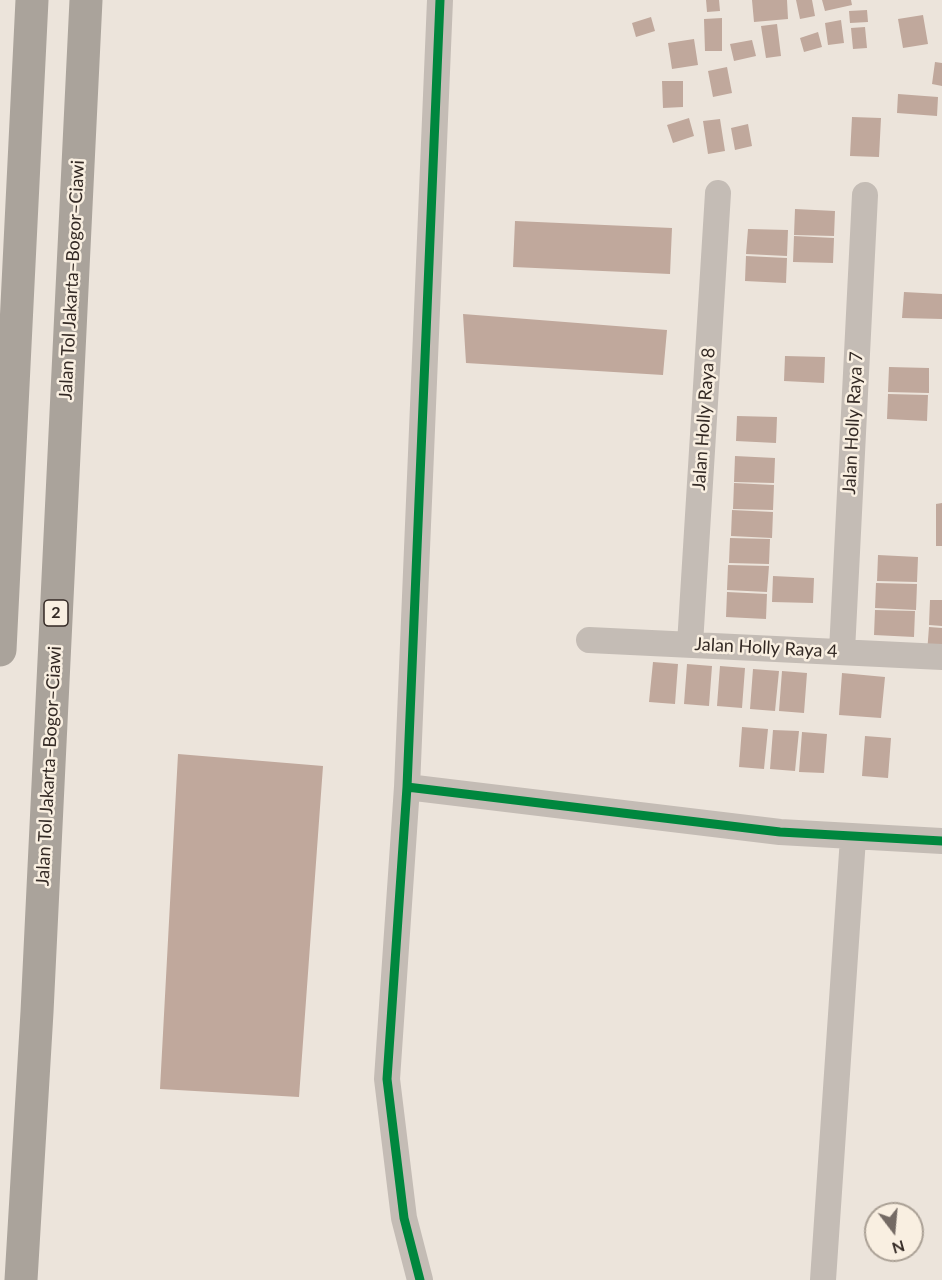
<!DOCTYPE html>
<html>
<head>
<meta charset="utf-8">
<style>
	body { margin:0 }
	#map { position:relative; width:942px; height:1280px; overflow:hidden; background:#ece4db; font-family:Lato,sans-serif }
	canvas { display:block }
	.north { position:absolute; left:864px; top:1202px; width:60px; height:60px; box-sizing:border-box; background:#f9efe1; border:2px solid #aaa095; border-radius:50%; rotate:164deg; font-size:16px; font-weight:700; line-height:24px; text-align:center; color:#332924 }
	.north::after { content:''; display:block; margin:auto; width:21px; height:27px; background:#746a64; clip-path:polygon(50% 0,100% 100%,50% 72%,0 100%) }
</style>
</head>
<body>
<div id="map">
<canvas width="942" height="1280"></canvas>
<div class="north">N</div>
</div>
<script>
const c = document.querySelector('canvas').getContext('2d');
c.lineJoin = 'round';
function paint(path, color) {
  c.fillStyle = color;
  c.fill(path, 'evenodd');
}
function poly(rows) {
  const path = new Path2D();
  for (const r of rows) {
    path.moveTo(r[0], r[1]);
    for (let i = 2; i < r.length; i += 2) path.lineTo(r[i], r[i + 1]);
  }
  return path;
}
function strokePath(path, color, width, dash) {
  c.strokeStyle = color;
  c.lineWidth = width;
  c.lineCap = dash ? 'butt' : 'round';
  c.setLineDash(dash || []);
  c.stroke(path);
}
function label(font, color, halo, rows, align = 'center') {
  c.font = font + ' Lato,sans-serif';
  c.lineWidth = 5;
  c.setLineDash([]);
  c.textBaseline = 'middle';
  c.strokeStyle = halo;
  c.fillStyle = color;
  for (const [text, x, y, turn = 0] of rows) {
    c.save();
    c.translate(x, y);
    c.rotate((+turn || 0) * Math.PI / 180);
    c.textAlign = isNaN(turn) ? turn : align;
    if (halo) c.strokeText(text, 0, 0);
    c.fillText(text, 0, 0);
    c.restore();
  }
}
const building = poly([
	[706,0,719,0,720,11,707,12],
	[752,0,787,0,788,19,754,22],
	[796,0,812,0,815,16,800,19],
	[822,0,851,0,852,5,825,11],
	[867,10,868,22,850,23,849,11],
	[923,15,928,44,903,48,898,19],
	[651,17,655,31,636,37,632,23],
	[722,18,722,51,705,51,704,19],
	[841,20,844,43,828,45,825,23],
	[777,24,781,56,766,58,761,26],
	[865,27,867,48,853,49,851,28],
	[818,32,822,47,804,52,800,38],
	[694,39,698,65,672,69,668,43],
	[752,40,756,56,734,61,730,44],
	[935,62,942,63,942,86,932,84],
	[727,67,732,93,713,97,708,71],
	[662,81,683,81,683,107,663,108],
	[898,94,938,97,937,116,897,113],
	[852,117,881,118,879,157,850,156],
	[689,118,694,136,673,143,667,125],
	[720,119,725,151,708,154,703,121],
	[748,124,752,146,735,150,731,128],
	[795,209,835,211,834,236,794,235],
	[515,221,672,228,670,274,513,267],
	[748,229,788,230,787,256,746,254],
	[794,236,834,238,833,263,793,262],
	[746,256,787,258,786,283,745,281],
	[904,292,942,294,942,319,902,318],
	[463,314,667,330,663,375,466,363],
	[785,356,825,357,824,383,784,381],
	[889,367,929,368,929,393,888,392],
	[888,394,928,395,927,421,887,419],
	[737,416,777,417,776,443,736,441],
	[735,456,775,458,774,483,734,482],
	[734,483,774,485,773,510,733,509],
	[942,503,942,546,936,546,936,504],
	[732,510,773,512,772,538,731,536],
	[730,538,770,539,769,564,729,563],
	[878,555,918,557,917,582,877,581],
	[728,565,769,566,767,592,727,590],
	[773,576,814,578,813,603,772,602],
	[876,583,917,584,916,610,875,608],
	[727,592,767,594,766,619,726,617],
	[930,600,942,600,942,626,929,625],
	[875,610,915,611,914,637,874,635],
	[929,627,942,628,942,653,927,653],
	[653,662,678,664,675,704,649,702],
	[687,664,712,666,709,706,684,704],
	[720,666,745,668,742,708,717,706],
	[753,669,779,671,775,711,750,709],
	[782,671,807,673,804,713,779,711],
	[842,673,885,677,881,718,839,715],
	[742,727,768,729,764,769,739,767],
	[773,730,799,731,795,771,770,769],
	[802,732,827,734,824,773,799,772],
	[865,736,891,738,888,778,862,776],
	[178,754,323,766,299,1097,160,1089]
]);
const minor = poly([
	[589,640,942,657],
	[690,644,718,193],
	[842,651,865,195],
	[407,787,780,832,942,841],
	[420,1280,404,1218,387,1079,407,787,440,0],
	[823,1280,853,838]
]);
const motorway = poly([
	[0,650,32,0],
	[21,1280,37,1012,86,0]
]);
const cycleway = poly([
	[407,787,780,832,942,841],
	[420,1280,404,1218,387,1079,407,787,440,0]
]);
const shields = [
	[56,613,24]
];
const shieldNames = [
	["2",56,613]
];
const streetNames = [
	["Jalan Tol Jakarta–Bogor–Ciawi",72,280,-87],
	["Jalan Holly Raya 8",704,419,-86],
	["Jalan Holly Raya 7",853,423,-87],
	["Jalan Holly Raya 4",766,648,3],
	["Jalan Tol Jakarta–Bogor–Ciawi",49,766,-87]
];
paint(building, '#c0a89c');
strokePath(minor, '#c4bcb5', 26);
strokePath(motorway, '#aaa39b', 33);
strokePath(cycleway, '#00873e', 9);
for (const [x, y, w] of shields) {
  const box = new Path2D();
  box.roundRect(x - w / 2, y - 13, w, 26, 4.5);
  c.fillStyle = '#f9efe1';
  c.fill(box);
  strokePath(box, '#332924', 1.5);
}
label('bold 16px', '#332924', null, shieldNames);
label('18px', '#332924', '#f9efe1', streetNames);
</script>
</body>
</html>
